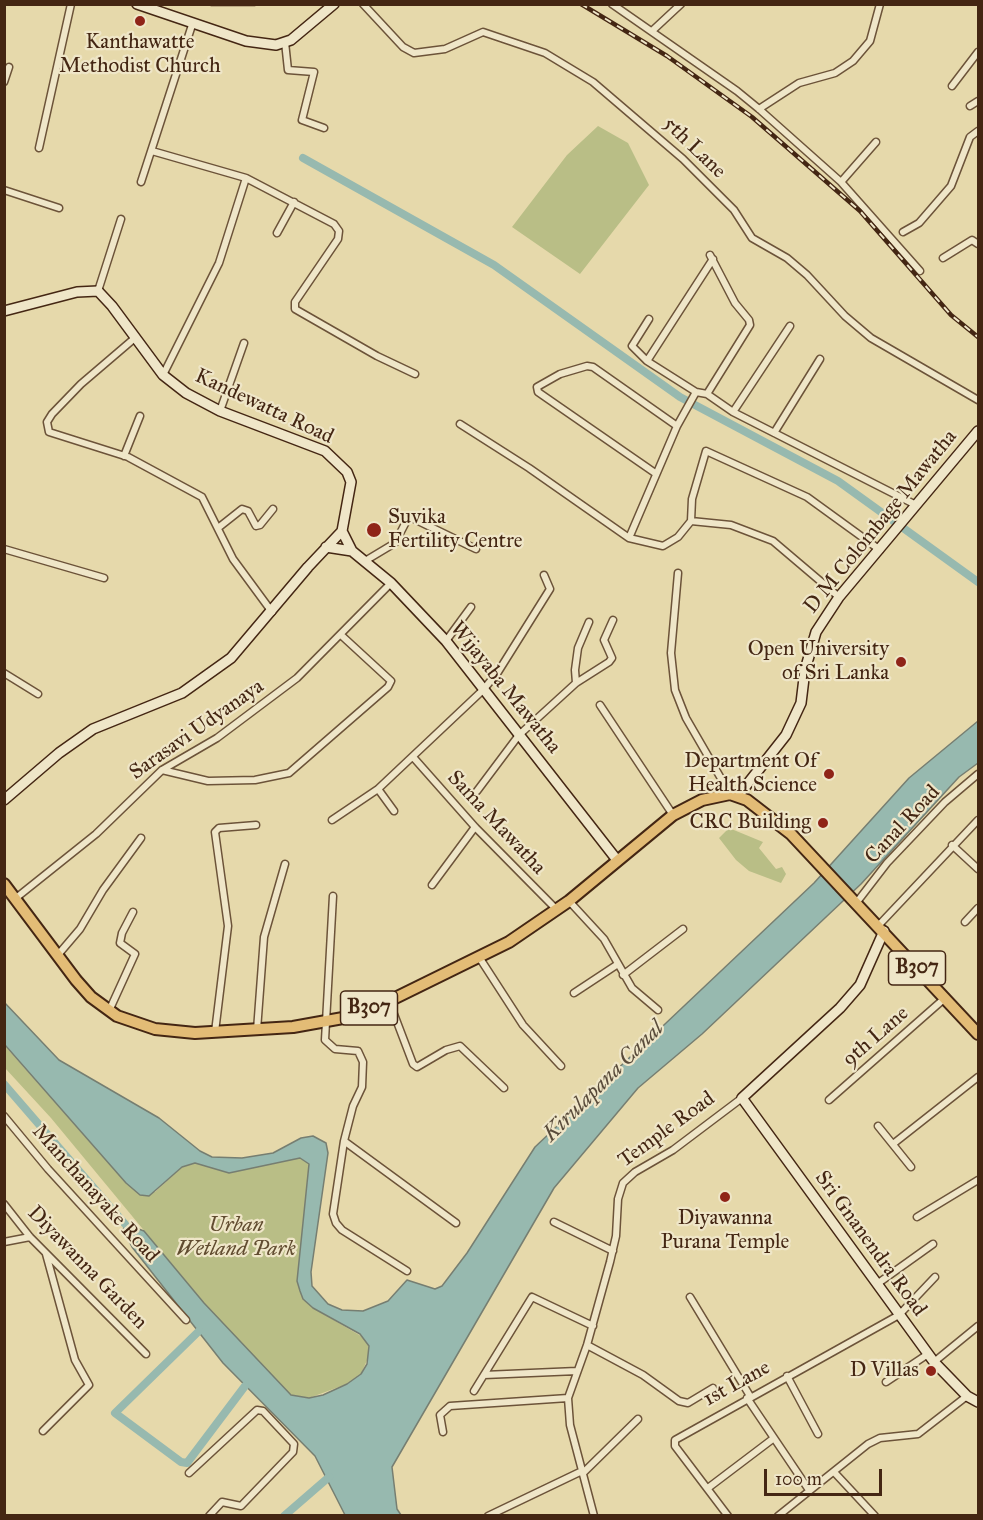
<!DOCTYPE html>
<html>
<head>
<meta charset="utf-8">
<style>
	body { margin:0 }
	#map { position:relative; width:983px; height:1520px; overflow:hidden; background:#e6d9ab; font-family:"IM FELL Great Primer",serif }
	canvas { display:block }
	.frame { position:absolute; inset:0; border:6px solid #442613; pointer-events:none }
	.scale { position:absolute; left:764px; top:1469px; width:118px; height:27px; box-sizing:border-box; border:3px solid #442613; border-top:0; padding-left:8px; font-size:18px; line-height:21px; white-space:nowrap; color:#442613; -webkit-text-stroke:4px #efe6c8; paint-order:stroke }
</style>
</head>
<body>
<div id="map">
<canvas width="983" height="1520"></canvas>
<div class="frame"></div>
<div class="scale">100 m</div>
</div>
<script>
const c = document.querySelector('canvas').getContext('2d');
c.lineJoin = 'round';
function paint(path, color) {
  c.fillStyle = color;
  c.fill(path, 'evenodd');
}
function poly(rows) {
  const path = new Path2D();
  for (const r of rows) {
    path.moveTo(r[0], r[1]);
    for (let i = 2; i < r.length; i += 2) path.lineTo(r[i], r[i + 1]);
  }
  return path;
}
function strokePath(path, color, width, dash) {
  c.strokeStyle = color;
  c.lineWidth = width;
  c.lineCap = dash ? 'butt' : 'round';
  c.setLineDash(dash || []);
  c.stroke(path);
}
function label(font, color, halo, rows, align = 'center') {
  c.font = font + ' "IM FELL Great Primer",serif';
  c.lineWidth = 4.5;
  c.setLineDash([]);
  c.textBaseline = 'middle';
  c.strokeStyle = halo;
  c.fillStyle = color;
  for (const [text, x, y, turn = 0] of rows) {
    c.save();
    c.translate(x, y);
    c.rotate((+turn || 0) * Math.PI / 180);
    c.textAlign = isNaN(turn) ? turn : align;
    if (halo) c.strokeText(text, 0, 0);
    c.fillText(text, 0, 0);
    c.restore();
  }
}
const green = poly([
	[598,126,628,143,649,185,580,274,512,227,567,155],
	[729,828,763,842,759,848,776,869,782,867,786,874,781,883,749,871,736,860,719,838],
	[4,1045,126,1183,155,1192,182,1167,196,1163,229,1173,300,1158,309,1164,297,1281,303,1299,313,1308,366,1339,369,1345,368,1358,361,1374,347,1384,309,1398,291,1395,283,1388,204,1303,51,1118,5,1068]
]);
const water = poly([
	[978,721,978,763,959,777,861,884,702,1034,638,1088,554,1188,392,1467,397,1509,401,1515,345,1515,315,1456,223,1363,132,1247,123,1230,125,1224,144,1231,204,1303,291,1395,309,1398,323,1395,347,1384,361,1374,367,1364,369,1346,360,1334,313,1308,303,1299,300,1291,297,1281,309,1164,300,1158,229,1173,195,1163,182,1167,149,1196,140,1195,126,1183,5,1045,4,1002,59,1060,159,1118,200,1151,212,1157,242,1158,273,1153,301,1138,313,1136,326,1143,328,1153,311,1272,312,1286,328,1304,342,1310,363,1311,388,1301,407,1280,435,1289,442,1286,467,1253,535,1147,814,883,909,778,978,721]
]);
const canal = poly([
	[303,158,494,265,680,397,838,481,978,582],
	[4,1084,125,1224],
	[199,1331,115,1413,181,1462,187,1463,245,1386],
	[284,1516,329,1477]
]);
const street = poly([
	[363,4,403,47,414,53,445,49,483,32,545,53,593,82,683,159,734,210,752,238,787,258,807,275,845,316,871,338,978,400],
	[612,4,737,91,759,109,841,182,920,271],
	[652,31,681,4],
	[285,42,288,70,314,72,302,120,324,128],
	[4,82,9,67],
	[952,86,978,52],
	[970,106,978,101],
	[759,109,799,83,835,73,853,61,870,41,880,4],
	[39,148,71,4],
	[152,151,246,178,334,224,339,231,338,239,295,302,295,309,377,356,415,374],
	[141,182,193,22],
	[841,182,876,142],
	[4,190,59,208],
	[903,232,919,223,951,186,970,137,978,131],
	[277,233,294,202],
	[943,258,972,240,978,244],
	[98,291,121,219],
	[649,319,632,346,647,361,696,392,707,394,733,412,916,505],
	[136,337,81,384,52,414,47,422,49,432,128,457,202,497,233,559,272,612],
	[647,361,713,259],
	[163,375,219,263,246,178],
	[707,394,750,325,749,320,735,303,710,255],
	[220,411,244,343],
	[733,412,790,326],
	[460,424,529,468,629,538,663,546,678,537,691,521,692,499,706,451,807,497,880,550],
	[774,433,820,359],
	[124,456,140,416],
	[655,473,538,392,537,387,560,374,587,366,593,367,677,426],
	[691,521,731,525,773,541,839,597],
	[218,528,242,509,248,511,256,526,260,525,273,509],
	[629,538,677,426,696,392],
	[4,549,104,578],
	[365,561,395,543,408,518,412,518,476,549],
	[678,573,671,653,675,690,686,718,730,794],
	[446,641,471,607],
	[4,673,38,694],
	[576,683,575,670,578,648,589,622],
	[600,705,673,815],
	[413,757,475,827,557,910],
	[162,770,208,781,255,780,289,773,388,687,391,681,341,635],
	[378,789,394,811],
	[477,791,519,735,576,683,609,662,612,658,604,640,613,620],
	[332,820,378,789,483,690,498,672,550,589,544,575],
	[952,845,978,869],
	[432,885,475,827],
	[333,896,325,1040,335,1049,358,1051,363,1062,362,1087,353,1106,344,1141,456,1223],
	[16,898,96,834,162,770,217,738,297,678,391,583],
	[569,901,604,939,632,988,658,1010],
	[857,902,887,863,945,802,978,774],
	[965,922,978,908],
	[878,926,978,820],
	[57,956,80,929,103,890,141,838],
	[479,957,523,1025,561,1066],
	[623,975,683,929],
	[574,993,618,964],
	[389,1001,413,1064,417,1067,446,1050,460,1046,504,1088],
	[109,1011,135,954,120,943,122,933,133,912],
	[257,1030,264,937,285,864],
	[215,1032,228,926,215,832,219,828,256,825],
	[829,1100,945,998],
	[4,1116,48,1169,186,1320],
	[878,1126,911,1167],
	[344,1141,333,1214,336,1223,342,1230,407,1271],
	[893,1144,978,1077],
	[4,1204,30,1237,146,1354],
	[917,1217,978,1180],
	[554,1222,613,1251],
	[4,1242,30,1237],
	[877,1284,933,1244],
	[690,1297,750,1396],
	[587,1345,643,1375,679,1401,688,1403,713,1388],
	[934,1362,978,1326],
	[484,1375,577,1371],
	[787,1376,818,1434],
	[886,1382,928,1354],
	[474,1391,532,1297,593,1326],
	[747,1398,809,1490],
	[43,1431,89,1385,75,1360,46,1254],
	[443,1432,440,1415,450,1406,568,1398],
	[834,1472,875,1516],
	[189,1473,257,1410,263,1411,294,1444,293,1452,241,1506,222,1502,209,1516],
	[583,1473,638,1419],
	[708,1488,774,1438],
	[488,1516,582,1471],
	[594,1516,570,1425,568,1398,587,1345,610,1262,616,1236,618,1199,623,1183,635,1172,673,1150,742,1098],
	[728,1516,675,1446,675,1440,899,1315,935,1277],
	[778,1516,868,1444,880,1438,918,1434,967,1396]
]);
const secondary = poly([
	[137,4,246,41,276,45,291,40,334,4],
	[4,311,77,292,98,291,112,306,163,375,186,393,220,411,325,451,347,472,351,482,342,531,308,567,231,658,182,693,93,729,59,753,4,800],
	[342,531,352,551,391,583,446,641,617,860],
	[326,547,352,551],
	[738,796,786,735,801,703,805,670,816,632,839,597,978,431],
	[884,931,860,985,840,1008,742,1098,934,1362,967,1396,978,1402]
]);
const primary = poly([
	[4,884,76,980,91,997,117,1016,155,1029,195,1033,293,1027,343,1018,389,1001,509,942,569,901,673,815,702,800,730,794,747,800,791,834,978,1034]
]);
const rail = poly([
	[211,4,255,4],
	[581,4,667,56,752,117,860,211,951,315,978,337]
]);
const markers = [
	[140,21,6,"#8f2418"],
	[374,530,8,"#8f2418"],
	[901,662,6,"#8f2418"],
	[829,774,6,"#8f2418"],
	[823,823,6,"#8f2418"],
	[725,1197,6,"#8f2418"],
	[931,1371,6,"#8f2418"]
];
const shields = [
	[917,968,57],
	[369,1008,57]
];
const shieldNames = [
	["B307",917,968],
	["B307",369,1008]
];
const poiNames = [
	["Kanthawatte",140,43,"center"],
	["Methodist Church",140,67,"center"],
	["Suvika",388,518,"left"],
	["Fertility Centre",388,542,"left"],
	["Open University",889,650],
	["of Sri Lanka",889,674],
	["Department Of",817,762],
	["Health Science",817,786],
	["CRC Building",811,823],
	["Diyawanna",725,1219,"center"],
	["Purana Temple",725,1243,"center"],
	["D Villas",919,1371]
];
const streetNames = [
	["5th Lane",694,148,44],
	["Kandewatta Road",264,407,25],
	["D M Colombage Mawatha",881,522,-51],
	["Wijayaba Mawatha",505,688,51],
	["Sarasavi Udyanaya",197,730,-35],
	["Sama Mawatha",496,823,47],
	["Canal Road",903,825,-47],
	["9th Lane",876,1037,-41],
	["Temple Road",667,1130,-36],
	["Manchanayake Road",95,1194,48],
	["Sri Gnanendra Road",870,1244,54],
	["Diyawanna Garden",87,1268,46],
	["1st Lane",737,1384,-29]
];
const parkNames = [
	["Urban",236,1226],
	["Wetland Park",236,1250]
];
const waterNames = [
	["Kirulapana Canal",604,1082,-45]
];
paint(green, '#b9be86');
paint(water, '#97b9af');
strokePath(water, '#767e71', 1.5);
strokePath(canal, '#97b9af', 8);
strokePath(street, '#6c5339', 9);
strokePath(secondary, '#442613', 12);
strokePath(primary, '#442613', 14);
strokePath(street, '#efe6c8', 6);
strokePath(secondary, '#efe6c8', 9);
strokePath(primary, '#e3bc76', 10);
strokePath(rail, '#442613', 4.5);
strokePath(rail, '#efe6c8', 2, [7]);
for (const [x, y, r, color] of markers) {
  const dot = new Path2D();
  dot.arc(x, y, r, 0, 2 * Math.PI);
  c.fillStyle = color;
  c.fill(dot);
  strokePath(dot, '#efe6c8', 2);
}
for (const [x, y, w] of shields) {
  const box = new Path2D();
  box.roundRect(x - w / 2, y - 17, w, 34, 4.5);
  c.fillStyle = '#efe6c8';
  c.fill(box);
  strokePath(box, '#442613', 1.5);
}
label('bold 20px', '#442613', null, shieldNames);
label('21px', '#442613', '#efe6c8', poiNames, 'right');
label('21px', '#442613', '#efe6c8', streetNames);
label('italic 21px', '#614c30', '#efe6c8', parkNames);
label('italic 22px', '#594b3a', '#efe6c8', waterNames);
</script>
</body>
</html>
